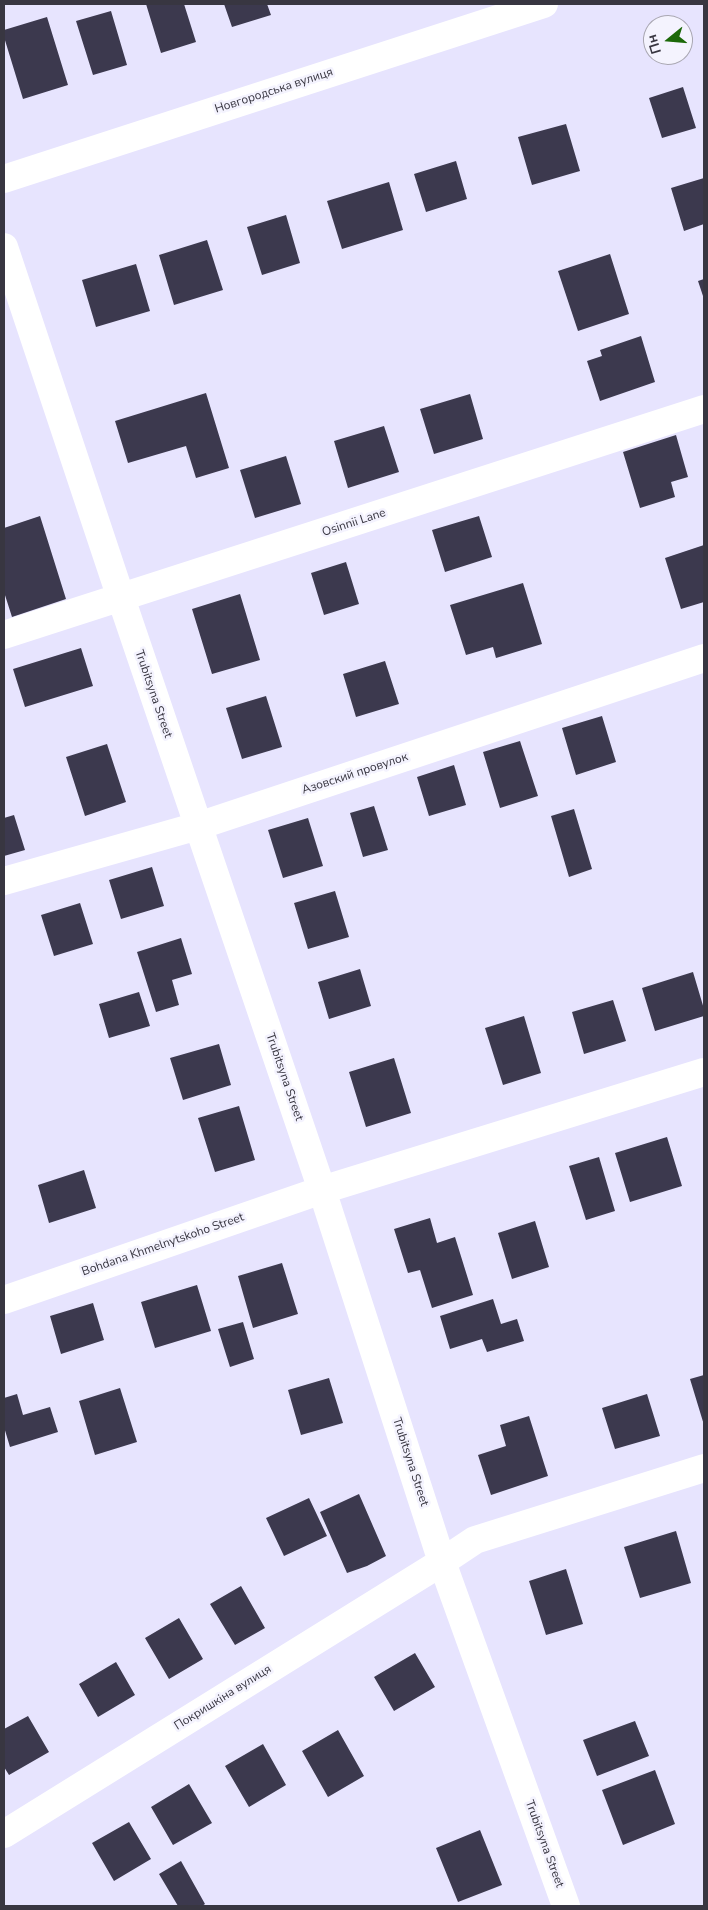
<!DOCTYPE html>
<html>
<head>
<meta charset="utf-8">
<style>
	body { margin:0 }
	#map { position:relative; width:708px; height:1910px; overflow:hidden; background:#e7e4fe; font-family:"Nunito Sans",sans-serif }
	canvas { display:block }
	.frame { position:absolute; inset:0; border:5px solid #383641; pointer-events:none }
	.north { position:absolute; left:643px; top:15px; width:50px; height:50px; box-sizing:border-box; background:#f4f3fe; border:1px solid #a9a7b2; border-radius:50%; rotate:253deg; font-size:14px; font-weight:700; line-height:20px; text-align:center; color:#383641 }
	.north::after { content:''; display:block; margin:auto; width:18px; height:22px; background:#1c6909; clip-path:polygon(50% 0,100% 100%,50% 72%,0 100%) }
</style>
</head>
<body>
<div id="map">
<canvas width="708" height="1910"></canvas>
<div class="frame"></div>
<div class="north">Пн</div>
</div>
<script>
const c = document.querySelector('canvas').getContext('2d');
c.lineJoin = 'round';
function paint(path, color) {
  c.fillStyle = color;
  c.fill(path, 'evenodd');
}
function poly(rows) {
  const path = new Path2D();
  for (const r of rows) {
    path.moveTo(r[0], r[1]);
    for (let i = 2; i < r.length; i += 2) path.lineTo(r[i], r[i + 1]);
  }
  return path;
}
function strokePath(path, color, width, dash) {
  c.strokeStyle = color;
  c.lineWidth = width;
  c.lineCap = dash ? 'butt' : 'round';
  c.setLineDash(dash || []);
  c.stroke(path);
}
function label(font, color, halo, rows, align = 'center') {
  c.font = font + ' "Nunito Sans",sans-serif';
  c.lineWidth = 5;
  c.setLineDash([]);
  c.textBaseline = 'middle';
  c.strokeStyle = halo;
  c.fillStyle = color;
  for (const [text, x, y, turn = 0] of rows) {
    c.save();
    c.translate(x, y);
    c.rotate((+turn || 0) * Math.PI / 180);
    c.textAlign = isNaN(turn) ? turn : align;
    if (halo) c.strokeText(text, 0, 0);
    c.fillText(text, 0, 0);
    c.restore();
  }
}
const building = poly([
	[146,4,184,4,196,42,161,53],
	[224,4,267,4,271,15,232,27],
	[111,11,127,65,93,75,76,21],
	[47,17,68,85,23,99,4,37,4,30],
	[683,87,696,128,662,138,649,98],
	[566,124,580,171,532,185,518,137],
	[456,161,467,199,426,212,414,174],
	[704,178,704,224,684,231,671,188],
	[389,182,403,230,342,249,327,201],
	[286,215,300,263,262,275,247,227],
	[207,240,223,290,174,305,159,255],
	[610,254,629,314,578,331,558,271],
	[136,264,150,311,96,327,82,280],
	[704,279,704,299,698,281],
	[641,336,655,382,600,401,587,361,602,356,600,350],
	[206,393,229,468,196,478,186,446,128,463,115,421],
	[470,394,483,439,434,454,420,409],
	[384,426,399,472,348,488,334,441],
	[676,435,688,477,671,482,675,497,640,508,623,452],
	[286,456,301,504,255,518,240,470],
	[40,516,66,599,12,617,4,592,4,528],
	[479,516,492,557,445,572,432,530],
	[704,545,704,602,681,609,665,558],
	[346,562,359,604,324,615,311,573],
	[523,583,542,644,496,658,493,647,466,655,450,605],
	[240,594,260,660,212,674,192,609],
	[81,648,93,686,25,707,13,669],
	[385,661,399,704,356,717,343,674],
	[266,696,282,747,242,759,226,708],
	[602,716,616,762,576,775,562,728],
	[520,741,538,796,500,808,483,752],
	[107,744,126,802,85,816,66,757],
	[454,765,466,805,429,816,417,777],
	[374,806,388,850,363,857,350,813],
	[574,809,592,869,569,877,551,816],
	[14,815,25,850,4,856,4,818],
	[308,818,323,866,283,878,268,830],
	[152,867,164,906,121,919,109,880],
	[335,891,349,937,308,949,294,903],
	[80,903,93,944,54,956,41,915],
	[181,938,192,974,172,980,179,1005,156,1012,137,952],
	[360,969,371,1006,329,1019,318,982],
	[693,972,704,1009,704,1016,655,1031,642,988],
	[139,992,150,1026,109,1038,99,1004],
	[613,1000,626,1041,584,1054,572,1012],
	[524,1016,541,1073,503,1085,485,1028],
	[219,1044,231,1085,183,1100,170,1058],
	[394,1058,411,1113,366,1127,349,1072],
	[239,1106,255,1160,215,1172,198,1118],
	[667,1137,682,1186,630,1202,615,1153],
	[599,1157,615,1211,586,1220,569,1166],
	[84,1170,96,1208,49,1223,38,1185],
	[430,1218,437,1243,455,1237,473,1295,432,1308,420,1270,408,1273,394,1229],
	[535,1221,549,1267,512,1279,498,1233],
	[282,1263,298,1314,253,1328,238,1276],
	[197,1285,211,1331,155,1348,141,1302],
	[493,1299,501,1324,517,1319,524,1341,487,1352,482,1339,450,1349,440,1316],
	[93,1303,104,1340,61,1354,50,1316],
	[243,1322,254,1359,230,1367,218,1329],
	[704,1375,704,1425,690,1379],
	[329,1378,343,1423,301,1435,288,1390],
	[120,1388,137,1442,95,1455,79,1401],
	[17,1394,23,1415,50,1407,58,1432,10,1447,4,1427,4,1398],
	[647,1394,660,1436,615,1449,602,1408],
	[529,1416,548,1476,491,1495,478,1455,506,1446,500,1425],
	[359,1494,386,1556,367,1566,347,1573,320,1512],
	[309,1498,327,1536,284,1556,266,1518],
	[676,1531,691,1583,640,1598,624,1547],
	[566,1569,583,1624,546,1635,529,1581],
	[241,1586,265,1628,235,1645,210,1604],
	[179,1618,203,1659,169,1679,145,1638],
	[415,1653,435,1687,394,1711,374,1677],
	[116,1662,135,1695,98,1717,79,1684],
	[28,1716,49,1752,9,1775,4,1767,4,1729],
	[635,1721,649,1756,597,1776,583,1740],
	[338,1730,364,1776,328,1797,302,1751],
	[263,1744,286,1785,249,1807,225,1766],
	[655,1770,675,1824,623,1845,602,1790],
	[189,1784,212,1823,173,1845,151,1807],
	[129,1822,151,1859,114,1881,92,1843],
	[480,1830,502,1885,458,1902,436,1848],
	[181,1861,205,1904,202,1906,178,1906,159,1874]
]);
const minor = poly([
	[4,179,544,4],
	[4,247,121,598,322,1190,442,1562,566,1906],
	[4,635,704,409],
	[4,881,198,826,704,658],
	[4,1300,322,1190,704,1072],
	[4,1834,442,1562,475,1540,704,1468]
]);
const streetNames = [
	["Новгородська вулиця",274,91,-18],
	["Osinnii Lane",354,523,-18],
	["Trubitsyna Street",153,694,71],
	["Азовский провулок",355,774,-18],
	["Trubitsyna Street",284,1077,71],
	["Bohdana Khmelnytskoho Street",163,1245,-19],
	["Trubitsyna Street",410,1462,72],
	["Покришкіна вулиця",223,1698,-32],
	["Trubitsyna Street",544,1844,70]
];
paint(building, '#3c394e');
strokePath(minor, '#fff', 28);
label('12px', '#383641', '#f4f3fe', streetNames);
</script>
</body>
</html>
